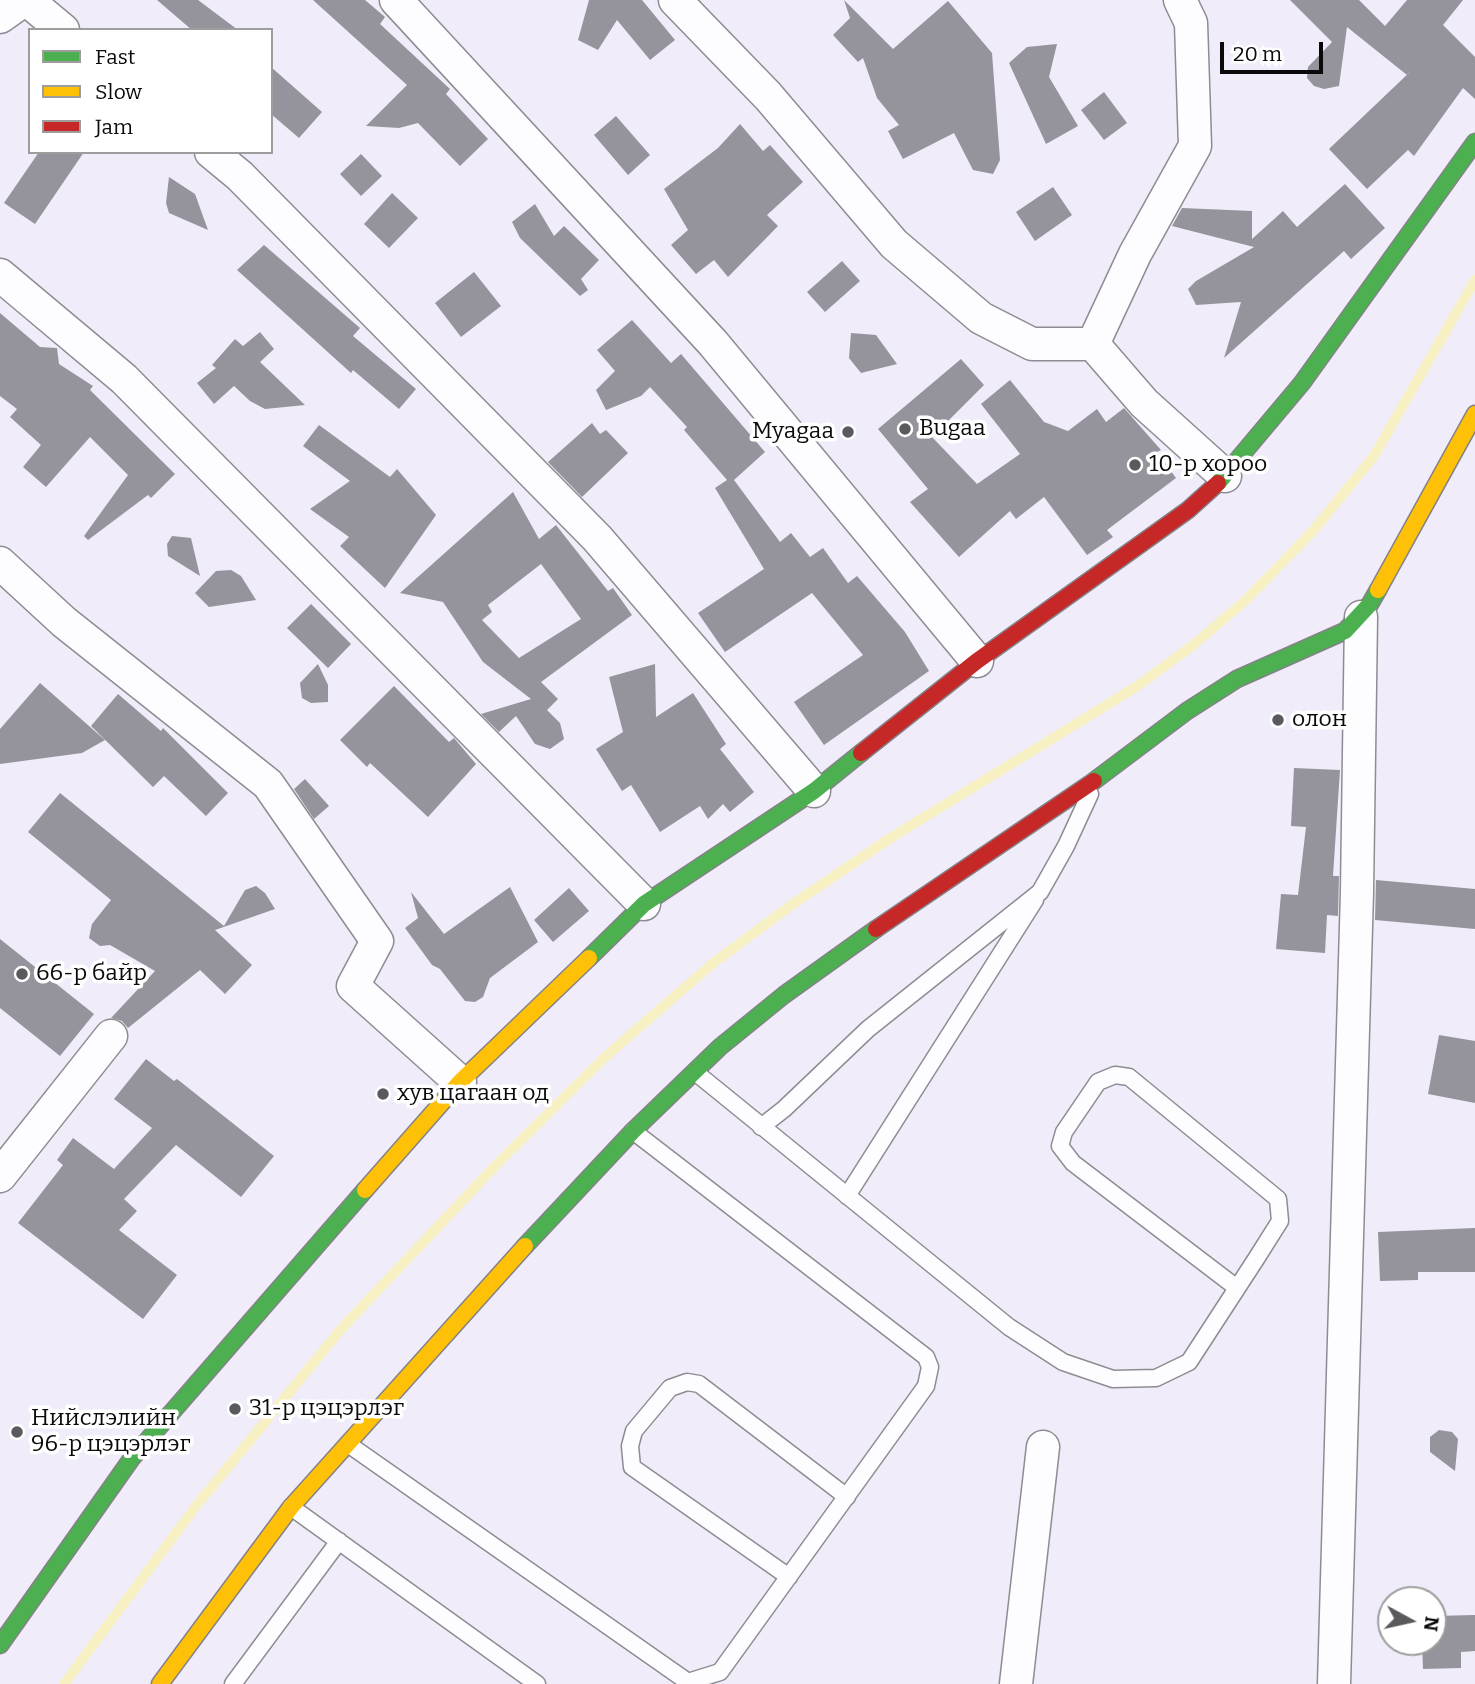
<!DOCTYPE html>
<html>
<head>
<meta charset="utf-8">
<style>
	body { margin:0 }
	#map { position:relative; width:1475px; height:1684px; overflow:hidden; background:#f0ecf9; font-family:Bitter,serif }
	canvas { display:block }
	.legend { position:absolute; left:28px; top:28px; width:245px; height:126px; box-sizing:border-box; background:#fff; border:2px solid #9d9d9d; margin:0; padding:9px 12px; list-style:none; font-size:21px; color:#0a0a0a }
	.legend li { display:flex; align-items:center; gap:14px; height:35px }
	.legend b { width:35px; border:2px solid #9d9d9d }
	.north { position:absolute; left:1377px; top:1586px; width:70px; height:70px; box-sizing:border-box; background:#fff; border:2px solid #9d9d9d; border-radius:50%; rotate:98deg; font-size:19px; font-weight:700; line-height:28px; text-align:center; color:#0a0a0a }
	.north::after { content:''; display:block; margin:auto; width:24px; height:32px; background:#5a595e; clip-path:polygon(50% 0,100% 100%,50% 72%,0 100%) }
	.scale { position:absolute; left:1220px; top:42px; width:103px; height:32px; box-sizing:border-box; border:4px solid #0a0a0a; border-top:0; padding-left:9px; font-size:21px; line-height:24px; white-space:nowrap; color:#0a0a0a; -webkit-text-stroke:5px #fff; paint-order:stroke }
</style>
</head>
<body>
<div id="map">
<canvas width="1475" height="1684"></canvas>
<ul class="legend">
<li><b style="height:9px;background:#4caf50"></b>Fast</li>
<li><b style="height:9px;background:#ffc107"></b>Slow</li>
<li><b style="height:9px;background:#c62828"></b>Jam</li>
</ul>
<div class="north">N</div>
<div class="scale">20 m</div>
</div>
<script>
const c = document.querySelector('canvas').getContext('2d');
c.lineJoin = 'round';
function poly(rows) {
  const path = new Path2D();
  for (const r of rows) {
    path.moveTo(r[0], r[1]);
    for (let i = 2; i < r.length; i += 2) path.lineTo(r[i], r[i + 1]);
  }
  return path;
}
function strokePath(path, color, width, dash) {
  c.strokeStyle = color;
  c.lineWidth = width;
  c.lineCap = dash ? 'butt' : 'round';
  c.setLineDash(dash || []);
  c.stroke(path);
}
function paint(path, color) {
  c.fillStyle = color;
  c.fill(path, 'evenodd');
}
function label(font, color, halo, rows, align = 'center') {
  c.font = font + ' Bitter,serif';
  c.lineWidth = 7;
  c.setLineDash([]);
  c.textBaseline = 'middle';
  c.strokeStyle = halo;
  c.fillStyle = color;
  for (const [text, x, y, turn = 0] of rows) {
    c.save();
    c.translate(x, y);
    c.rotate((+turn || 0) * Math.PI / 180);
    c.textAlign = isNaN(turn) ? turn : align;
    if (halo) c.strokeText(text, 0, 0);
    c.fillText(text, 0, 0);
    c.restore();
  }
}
const stream = poly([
	[64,1684,196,1506,342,1328,497,1164,605,1057,712,964,790,906,889,839,1136,687,1192,646,1246,600,1312,532,1374,456,1475,280]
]);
const building = poly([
	[157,0,198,0,238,30,192,30],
	[313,0,365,0,385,17,380,24,450,89,446,94,488,139,460,166,418,123,399,128,366,126,407,85],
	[589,0,642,0,675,40,650,60,617,20,598,50,578,40],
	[844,0,893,49,948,1,992,53,1000,160,993,174,973,170,954,133,903,159,888,131,899,125,877,98,863,58,858,62,833,35,850,18],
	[1290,0,1359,0,1385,26,1407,0,1463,0,1443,25,1475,57,1475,99,1463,88,1414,156,1408,150,1367,189,1329,149,1412,70,1407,75,1347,27,1339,86,1324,89,1314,86,1307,78,1308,67,1332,42],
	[1057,44,1049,77,1078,126,1046,144,1009,63,1027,47],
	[271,67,322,112,299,138,271,114],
	[1104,92,1127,123,1104,140,1081,110],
	[616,116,650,155,628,175,594,135],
	[740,124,763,151,770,145,803,182,767,215,778,226,728,277,714,260,696,274,671,245,688,230,664,189,718,148],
	[39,152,84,152,35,224,4,203],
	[361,154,382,176,361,196,340,174],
	[169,177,195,194,208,230,169,213,166,203],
	[1345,184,1385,228,1351,259,1344,251,1224,358,1241,302,1196,305,1188,289,1196,281,1254,247,1172,226,1182,208,1252,211,1252,239,1283,211,1297,227],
	[1053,187,1072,215,1035,241,1016,212],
	[392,193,418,218,389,248,364,224],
	[535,204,554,236,564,226,599,260,581,279,588,290,580,296,520,238,512,222],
	[264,245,360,328,353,336,416,389,399,409,353,370,351,373,237,270],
	[842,261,860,281,825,312,807,292],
	[474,272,501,306,461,337,435,303],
	[0,313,40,347,57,348,59,364,93,386,90,390,175,474,151,498,148,495,88,540,84,536,128,475,90,437,46,487,23,467,41,445,10,417,17,409,0,396],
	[632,320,671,363,681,354,765,452,734,480,780,542,791,533,810,557,823,548,848,583,857,576,905,632,929,671,824,745,794,702,863,655,812,593,725,652,698,613,764,569,715,488,727,480,684,430,687,427,650,387,641,396,606,410,596,390,615,371,597,350],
	[260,332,274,349,260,362,305,405,265,409,250,401,234,386,214,404,197,383,216,368,212,365,235,339,243,346],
	[851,333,876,335,897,364,861,373,849,358],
	[961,359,984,385,932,437,977,484,1020,454,981,404,1010,380,1044,422,1068,431,1097,409,1106,422,1124,408,1161,450,1157,452,1176,478,1107,530,1113,537,1087,555,1044,497,1016,519,1010,511,959,557,910,502,928,489,878,429],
	[592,423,600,434,606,430,628,453,582,497,548,462],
	[319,425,390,477,397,469,436,515,385,588,340,546,349,537,310,509,350,481,303,446],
	[513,492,539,539,556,525,608,591,613,588,632,615,541,682,558,699,547,710,560,723,564,739,550,749,535,744,516,716,499,732,481,714,531,699,483,662,443,602,400,593],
	[541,564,581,619,519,658,482,620,492,612,488,605],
	[172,536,191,538,200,576,168,556,167,544],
	[231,570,241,576,256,600,209,607,195,593,216,571],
	[311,604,351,644,328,668,287,628],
	[318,664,328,685,328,702,311,703,302,698,300,683],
	[655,664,656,717,693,693,726,744,720,749,754,792,730,812,723,804,708,819,700,806,660,832,631,785,622,791,596,749,623,732,609,677],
	[40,683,105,740,82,753,0,764,0,729],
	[394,686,449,742,454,738,476,764,428,817,370,763,367,767,340,740],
	[118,694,161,731,163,728,228,793,206,816,164,776,153,787,91,726],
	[1294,768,1340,770,1333,876,1339,876,1338,916,1327,915,1325,953,1276,949,1281,894,1298,895,1306,827,1291,826],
	[305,779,329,806,314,819,294,789],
	[60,793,224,926,245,890,256,886,265,893,275,909,215,930,252,965,225,994,200,970,128,1028,122,1021,111,1018,155,971,110,945,100,946,89,938,92,924,111,900,28,832],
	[1376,880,1475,889,1475,929,1375,920],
	[510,887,538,942,490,978,483,997,475,1002,465,1001,440,969,432,965,405,928,418,918,411,892,444,934],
	[569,888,589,911,553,942,534,920],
	[0,939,94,1014,60,1056,0,1008],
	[1439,1035,1475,1041,1475,1103,1428,1094],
	[146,1059,174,1081,177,1079,274,1156,241,1197,176,1145,124,1199,137,1211,119,1230,177,1275,143,1319,18,1223,63,1165,57,1160,73,1138,114,1169,152,1128,114,1099],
	[1475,1228,1475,1272,1418,1272,1418,1280,1380,1281,1378,1232],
	[1439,1430,1452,1432,1458,1439,1455,1471,1430,1452,1430,1437],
	[1475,1615,1475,1651,1461,1652,1461,1668,1423,1669,1422,1642,1433,1642,1433,1616]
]);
const lane = poly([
	[695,1072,1009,1327,1063,1362,1113,1379,1156,1378,1189,1362,1256,1259,1280,1221,1278,1199,1129,1077,1115,1075,1098,1082,1064,1132,1060,1146,1073,1163,1237,1288],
	[761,1127,784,1109,868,1029,1040,892,1066,846,1090,794],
	[847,1196,1035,900],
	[348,1444,688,1682,720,1672,926,1386,930,1367,926,1357,633,1131],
	[291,1507,537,1684],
	[789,1577,632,1467,630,1446,634,1431,670,1388,687,1382,699,1384,847,1497],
	[233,1684,339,1541]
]);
const street = poly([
	[27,0,63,30],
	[396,0,713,343,977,661],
	[675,0,768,96,894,244,981,318,1032,344,1093,344],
	[1180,0,1191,23,1195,146,1135,254,1093,344,1144,403,1225,476],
	[0,17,24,0],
	[211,152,240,176,597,538,814,791],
	[0,275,124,379,644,904],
	[0,563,64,622,268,784,377,941,353,986,460,1082],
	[0,1176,111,1036],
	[1016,1684,1043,1447],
	[1334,1684,1357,892,1361,617]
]);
const fast = poly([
	[1218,483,1302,383,1475,142],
	[1094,781,1187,711,1237,679,1345,631,1370,604,1378,590],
	[589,958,644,904,814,791,861,753],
	[525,1246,633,1131,720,1047,784,995,876,929],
	[0,1645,132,1458,365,1190]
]);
const slow = poly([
	[1378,590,1475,414],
	[365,1190,460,1082,589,958],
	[160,1684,291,1507,525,1246]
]);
const jam = poly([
	[861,753,977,661,1188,510,1218,483],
	[876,929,1094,781]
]);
const markers = [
	[905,429,7,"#5a595e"],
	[848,432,7,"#5a595e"],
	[1135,465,7,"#5a595e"],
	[1278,720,7,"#5a595e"],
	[22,974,7,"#5a595e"],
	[383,1094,7,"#5a595e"],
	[235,1409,7,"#5a595e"],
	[17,1432,7,"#5a595e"]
];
const poiNames = [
	["Bugaa",919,429],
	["Myagaa",834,432,"right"],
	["10-р хороо",1149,465],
	["олон",1292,720],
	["66-р байр",36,974],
	["хув цагаан од",397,1094],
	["31-р цэцэрлэг",249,1409],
	["Нийслэлийн",31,1419],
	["96-р цэцэрлэг",31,1445]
];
strokePath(stream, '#f6f0c2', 10);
paint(building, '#95939b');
strokePath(lane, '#8e8c92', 19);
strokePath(street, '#8e8c92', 35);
strokePath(fast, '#848288', 19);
strokePath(slow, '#848288', 19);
strokePath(jam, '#848288', 19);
strokePath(lane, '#fdfcfe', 16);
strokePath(street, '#fdfcfe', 32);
strokePath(fast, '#4caf50', 16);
strokePath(slow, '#ffc107', 16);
strokePath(jam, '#c62828', 16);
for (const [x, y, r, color] of markers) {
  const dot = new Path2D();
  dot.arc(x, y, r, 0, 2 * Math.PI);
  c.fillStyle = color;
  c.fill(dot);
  strokePath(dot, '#fff', 2.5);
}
label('23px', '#0a0a0a', '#fff', poiNames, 'left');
</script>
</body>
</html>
